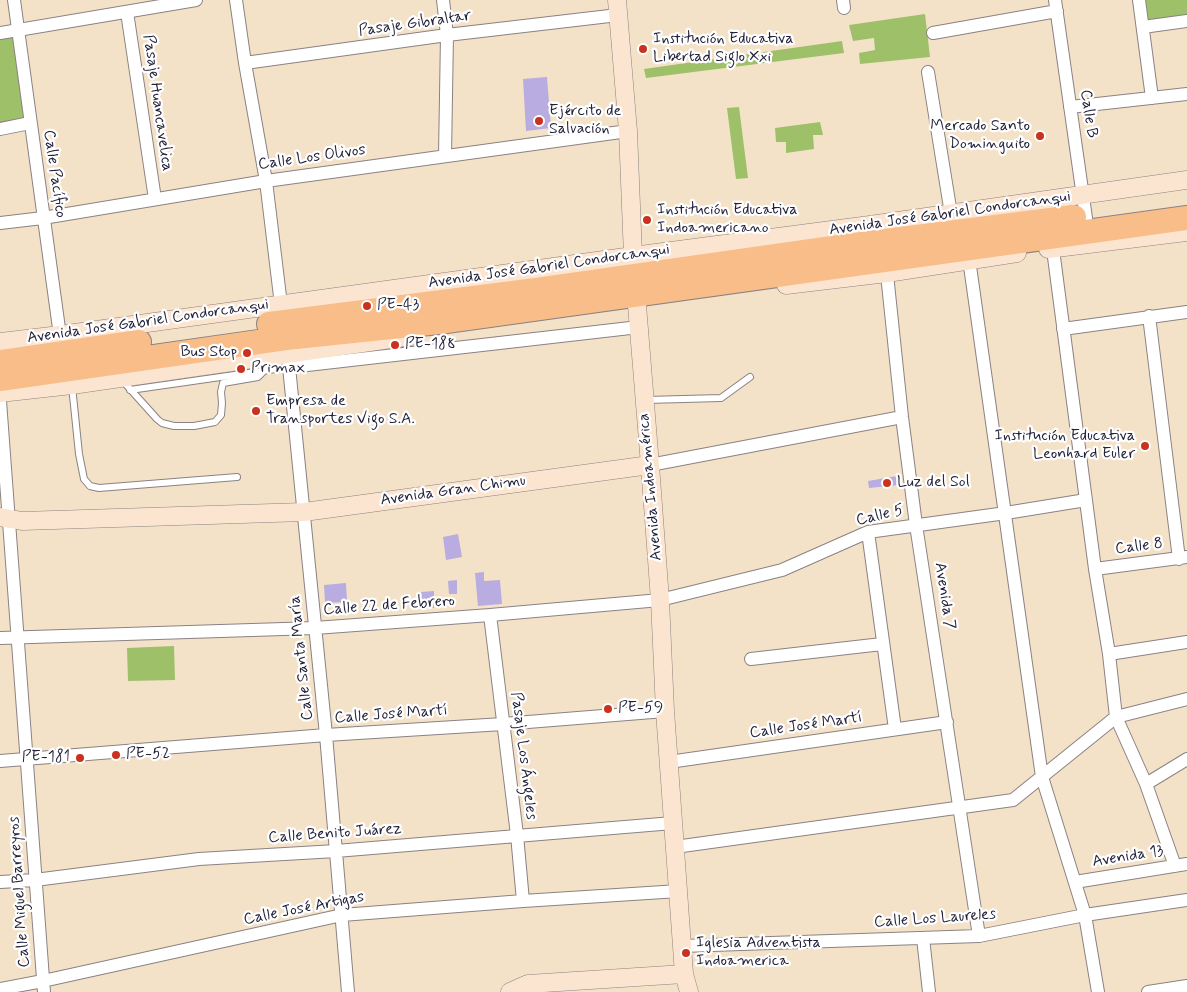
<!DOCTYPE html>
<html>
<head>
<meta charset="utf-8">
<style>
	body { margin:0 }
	canvas { display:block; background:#f4e2c8 }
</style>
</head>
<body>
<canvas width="1187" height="992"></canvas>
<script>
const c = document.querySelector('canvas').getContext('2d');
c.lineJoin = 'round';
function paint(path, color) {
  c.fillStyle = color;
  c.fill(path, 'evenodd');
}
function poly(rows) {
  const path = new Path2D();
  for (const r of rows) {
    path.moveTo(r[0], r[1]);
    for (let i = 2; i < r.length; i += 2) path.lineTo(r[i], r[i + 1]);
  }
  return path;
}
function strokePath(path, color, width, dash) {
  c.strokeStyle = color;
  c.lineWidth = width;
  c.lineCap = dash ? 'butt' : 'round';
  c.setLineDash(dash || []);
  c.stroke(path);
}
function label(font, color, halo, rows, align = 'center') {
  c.font = font + ' Mynerve,sans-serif';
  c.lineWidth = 4.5;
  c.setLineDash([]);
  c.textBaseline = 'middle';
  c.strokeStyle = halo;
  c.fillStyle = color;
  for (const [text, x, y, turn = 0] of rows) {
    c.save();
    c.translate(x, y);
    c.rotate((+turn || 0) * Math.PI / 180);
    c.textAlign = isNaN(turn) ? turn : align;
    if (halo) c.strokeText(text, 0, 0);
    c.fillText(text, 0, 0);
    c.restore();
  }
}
const green = poly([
	[1143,0,1187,0,1187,15,1146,21],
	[925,14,930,57,860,64,859,53,875,50,874,38,853,41,849,25],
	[18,30,30,123,0,129,0,33],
	[842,41,844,53,646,78,644,69],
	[739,107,748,178,736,179,727,108],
	[820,122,823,135,813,135,814,149,786,153,786,142,776,142,775,128],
	[174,646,175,680,128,681,127,648]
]);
const building = poly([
	[547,77,551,128,526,131,523,79],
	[897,476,899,485,869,488,868,481],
	[458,534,462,557,446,560,443,537],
	[484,572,484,581,500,580,502,604,478,606,475,573],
	[457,580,457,594,449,594,448,581],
	[346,583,347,602,325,603,324,585],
	[434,591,434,608,421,608,421,592]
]);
const lane = poly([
	[122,380,157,419,162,423,174,426,194,426,215,422,221,415,222,403,221,392,223,383,258,377,263,372],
	[72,386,79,454,84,479,90,486,99,488,237,477],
	[130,390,290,367],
	[646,400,721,398,750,377]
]);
const street = poly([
	[14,0,61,343],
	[236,0,245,63,266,181,282,313],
	[443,0,447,35,445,156],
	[843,0,844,8],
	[1055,0,1088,232],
	[1139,0,1152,98],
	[127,12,155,199],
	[1143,27,1187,21],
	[0,33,196,0],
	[933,33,1057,11],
	[245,63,447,35,618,15],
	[928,72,952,220],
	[1070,107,1187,94],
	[0,129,30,123],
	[0,223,43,218,266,181,628,131],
	[1052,242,1095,569,1109,654,1116,717,1146,784,1175,866],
	[968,252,1042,777,1085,915,1098,992],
	[886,265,902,417,916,525,979,936],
	[1149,316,1179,559],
	[1063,329,1187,312],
	[287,347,326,735,348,992],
	[290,367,639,327],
	[0,401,44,992],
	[650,465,902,417],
	[868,532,895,729],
	[1095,569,1187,557],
	[490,615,517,835,523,901],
	[0,638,315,628,490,615,660,600,782,570,868,532,1006,513,1086,500],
	[1109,654,1187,642],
	[751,659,882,644],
	[0,761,326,735,503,724,665,711],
	[669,762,947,722],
	[1146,784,1187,759],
	[675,847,1013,800,1116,717,1187,699],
	[0,882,35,880,199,859,336,851,673,823],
	[1075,882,1187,864],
	[923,938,929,992],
	[682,946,979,936,1085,915,1187,900],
	[0,989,43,981,342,915,523,901,679,891],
	[1148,992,1187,986]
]);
const secondary = poly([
	[617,0,628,131,633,256,650,465,660,600,665,711,682,946,684,974,689,992],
	[1048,249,1187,232],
	[786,285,887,273,1017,253],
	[0,342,60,335,633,256,870,225,1187,180],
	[0,393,72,385,411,336],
	[0,517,22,521,304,512,650,465],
	[510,992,528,984,684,974]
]);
const highway = poly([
	[269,324,536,290,846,246,1074,217],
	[0,362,139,342],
	[0,379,286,338,439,322,1187,218]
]);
const markers = [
	[643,49,5,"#c8321e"],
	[539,121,5,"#c8321e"],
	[1040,136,5,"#c8321e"],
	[647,220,5,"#c8321e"],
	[367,306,5,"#c8321e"],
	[395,345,5,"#c8321e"],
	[247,353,5,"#c8321e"],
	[241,369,5,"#c8321e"],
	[256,411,5,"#c8321e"],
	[1145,446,5,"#c8321e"],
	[887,483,5,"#c8321e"],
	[608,709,5,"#c8321e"],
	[116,755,5,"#c8321e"],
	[80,758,5,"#c8321e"],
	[686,953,5,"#c8321e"]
];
const streetNames = [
	["Pasaje Gibraltar",415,24,-8],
	["Pasaje Huancavelica",157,103,82],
	["Calle B",1088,114,82],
	["Calle Los Olivos",312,158,-8],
	["Calle Pacífico",54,174,82],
	["Avenida José Gabriel Condorcanqui",950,214,-8],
	["Avenida José Gabriel Condorcanqui",549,267,-8],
	["Avenida José Gabriel Condorcanqui",148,322,-8],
	["Avenida Indoamérica",651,487,-95],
	["Avenida Gran Chimu",453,491,-8],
	["Calle 5",880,516,-13],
	["Calle 8",1139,547,-7],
	["Avenida 7",944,596,81],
	["Calle 22 de Febrero",389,606,-4],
	["Calle Santa María",302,658,-96],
	["Calle José Martí",391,715,-4],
	["Calle José Martí",806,726,-8],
	["Pasaje Los Ángeles",523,756,83],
	["Calle Benito Juárez",335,834,-4],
	["Avenida 13",1128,857,-9],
	["Calle Miguel Barreyros",20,892,-94],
	["Calle José Artigas",304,909,-11],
	["Calle Los Laureles",935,919,-4]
];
const poiNames = [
	["Institución Educativa",653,40],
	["Libertad Siglo Xxi",653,58],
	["Ejército de",549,112],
	["Salvación",549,130],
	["Mercado Santo",1030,127,"right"],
	["Dominguito",1030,145,"right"],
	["Institución Educativa",657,211],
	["Indoamericano",657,229],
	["PE-43",377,306],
	["PE-188",405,345],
	["Bus Stop",237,353,"right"],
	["Primax",251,369],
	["Empresa de",266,402],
	["Transportes Vigo S.A.",266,420],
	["Institución Educativa",1135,437,"right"],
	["Leonhard Euler",1135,455,"right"],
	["Luz del Sol",897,483],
	["PE-59",618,709],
	["PE-52",126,755],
	["PE-181",70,758,"right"],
	["Iglesia Adventista",696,944],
	["Indoamerica",696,962]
];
paint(green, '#9ec069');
paint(building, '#b8ace1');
strokePath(lane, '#8b8282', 8);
strokePath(street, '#8b8282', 14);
strokePath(secondary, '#8b8282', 19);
strokePath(highway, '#8b8282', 26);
strokePath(lane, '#fff', 6);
strokePath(street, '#fff', 12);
strokePath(secondary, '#fce5d0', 18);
strokePath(highway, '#f8bd89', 24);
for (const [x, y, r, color] of markers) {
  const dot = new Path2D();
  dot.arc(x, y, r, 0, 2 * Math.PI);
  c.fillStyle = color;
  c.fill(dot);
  strokePath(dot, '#fff', 2);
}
label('16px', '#22223b', '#fff', streetNames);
label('16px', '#22223b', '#fff', poiNames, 'left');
</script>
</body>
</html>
